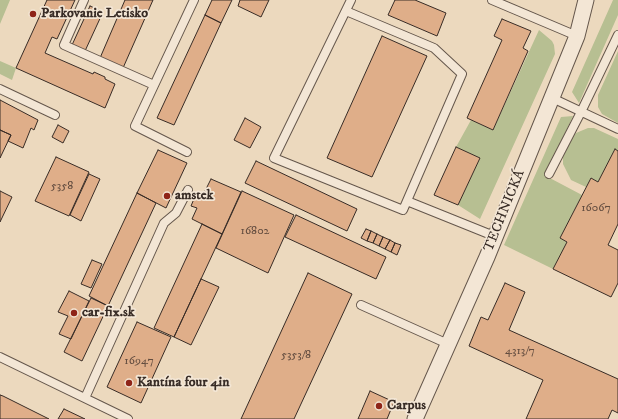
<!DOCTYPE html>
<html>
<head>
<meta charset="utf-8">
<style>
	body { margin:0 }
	canvas { display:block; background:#ecd9be }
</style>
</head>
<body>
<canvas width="618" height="419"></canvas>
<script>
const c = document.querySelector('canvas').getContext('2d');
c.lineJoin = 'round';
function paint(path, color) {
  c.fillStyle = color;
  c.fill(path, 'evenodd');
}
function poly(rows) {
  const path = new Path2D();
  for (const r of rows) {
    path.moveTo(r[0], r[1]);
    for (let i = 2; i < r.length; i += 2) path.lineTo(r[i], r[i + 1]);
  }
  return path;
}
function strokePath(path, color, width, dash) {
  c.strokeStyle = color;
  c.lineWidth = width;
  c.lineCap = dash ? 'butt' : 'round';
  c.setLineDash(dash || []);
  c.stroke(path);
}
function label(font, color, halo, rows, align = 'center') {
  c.font = font + ' "IM FELL DW Pica",serif';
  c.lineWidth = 3.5;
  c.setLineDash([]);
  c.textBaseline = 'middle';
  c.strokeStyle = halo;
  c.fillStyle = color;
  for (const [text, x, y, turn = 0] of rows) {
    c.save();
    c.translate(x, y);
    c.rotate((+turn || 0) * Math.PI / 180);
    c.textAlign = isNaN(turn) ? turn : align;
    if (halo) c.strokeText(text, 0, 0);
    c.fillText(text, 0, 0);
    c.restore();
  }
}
const green = poly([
	[0,0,10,0,0,24],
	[613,0,618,0,618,15,579,103,572,92],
	[539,30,552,41,554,45,555,54,480,219,458,205,480,158,456,147,471,120,493,130],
	[618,51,618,123,602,114,598,107,598,95],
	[0,61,16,68,12,80,0,74],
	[573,116,546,176,582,195,560,238,567,242,553,269,504,245,561,117],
	[588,128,594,128,618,139,618,151,615,149,598,182,591,178,586,187,571,180,563,164,563,154,570,139,576,133]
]);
const building = poly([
	[47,0,75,0,57,39,52,37,45,53,93,74,94,72,105,77,105,79,115,84,105,108,16,68,47,0],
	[125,0,153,0,123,68,100,58,125,0],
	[212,0,232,0,221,23,205,15,212,0],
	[240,0,269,0,261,17,238,6,240,0],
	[395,0,415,0,446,13,437,36,388,15,395,0],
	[90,6,103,12,85,51,72,45,90,6],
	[205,15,221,23,174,125,157,118,205,15],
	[502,19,531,31,523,48,528,51,493,130,467,118,502,40,494,36,502,19],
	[382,36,427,56,372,177,327,158,382,36],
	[0,100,38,120,34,130,31,128,23,148,8,141,11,135,0,130,0,100],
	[245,118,261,127,250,148,234,140,245,118],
	[58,125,69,131,63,143,52,137,58,125],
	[0,130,11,135,0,158,0,130],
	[456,147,480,158,458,205,434,195,456,147],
	[615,149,618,151,618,224,608,245,618,250,618,283,611,297,553,269,567,242,560,238,591,178,598,182,615,149],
	[158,150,187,163,166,208,137,193,158,150],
	[56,157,89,172,69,216,35,201,56,157],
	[256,161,357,209,347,231,245,183,256,161],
	[89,174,100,179,81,221,70,215,89,174],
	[211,179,241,192,222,234,192,219,197,208,191,206,196,194,202,197,211,179],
	[0,191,12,197,0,222,0,191],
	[242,191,294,215,268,273,216,248,242,191],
	[137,193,156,203,108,306,89,296,137,193],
	[296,215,386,257,376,279,285,237,296,215],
	[202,224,222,234,174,337,154,328,202,224],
	[366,229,371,231,367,241,361,238,366,229],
	[371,231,377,234,373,243,367,241,371,231],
	[377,234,383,237,379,246,373,243,377,234],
	[383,237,390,240,385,249,379,246,383,237],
	[390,240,395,243,391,252,385,249,390,240],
	[395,243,401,245,397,255,391,252,395,243],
	[92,260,102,264,91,288,81,284,92,260],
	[308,273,352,294,294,419,241,419,308,273],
	[201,279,219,287,191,345,174,337,201,279],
	[505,283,525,292,509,330,618,379,618,413,612,410,608,419,526,419,543,380,469,346,481,317,488,320,505,283],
	[69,291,89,301,71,339,59,334,68,316,58,312,69,291],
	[91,298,108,306,82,361,64,352,91,298],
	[137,322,171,337,141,403,107,387,137,322],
	[370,391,394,402,387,419,358,419,370,391],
	[0,395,3,396,49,419,0,419,0,395],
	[64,409,85,419,58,419,64,409]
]);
const lane = poly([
	[84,0,64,45,154,85],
	[492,0,577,36],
	[346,11,434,48,462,74,403,210,274,158,351,0],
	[0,89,55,115],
	[550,97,618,129],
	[187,152,135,126,194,0],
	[549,174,581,112,618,35],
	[407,201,494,236],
	[361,305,448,344],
	[0,357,128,419],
	[85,398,164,223,176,213,188,190]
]);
const street = poly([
	[415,419,487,257,577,36,586,0]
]);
const markers = [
	[33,14,4,"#8f2418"],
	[167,196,4,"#8f2418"],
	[74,313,4,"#8f2418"],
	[129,383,4,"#8f2418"],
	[379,406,4,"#8f2418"]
];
const numberNames = [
	["5358",62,187],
	["16067",596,209],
	["16802",255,232],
	["4313/7",520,352],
	["5353/8",296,356],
	["16947",139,362]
];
const poiNames = [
	["Parkovanie Letisko",41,14],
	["amstek",175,196],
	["car-fix.sk",82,313],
	["Kantína four 4in",137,383],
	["Carpus",387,406]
];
const streetNames = [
	["TECHNICKÁ",505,211,-68]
];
paint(green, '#b7bf92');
paint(building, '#dfae89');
strokePath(building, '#382c26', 1);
strokePath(lane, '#65574c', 10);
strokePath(street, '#65574c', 17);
strokePath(lane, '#f3e6d5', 8);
strokePath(street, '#f3e6d5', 15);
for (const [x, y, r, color] of markers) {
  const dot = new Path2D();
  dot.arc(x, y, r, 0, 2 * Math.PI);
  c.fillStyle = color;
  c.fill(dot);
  strokePath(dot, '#f3e6d5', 1.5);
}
label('12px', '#624c3f', null, numberNames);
label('bold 14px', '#382c26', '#f3e6d5', poiNames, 'left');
label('14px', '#382c26', '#f3e6d5', streetNames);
</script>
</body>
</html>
